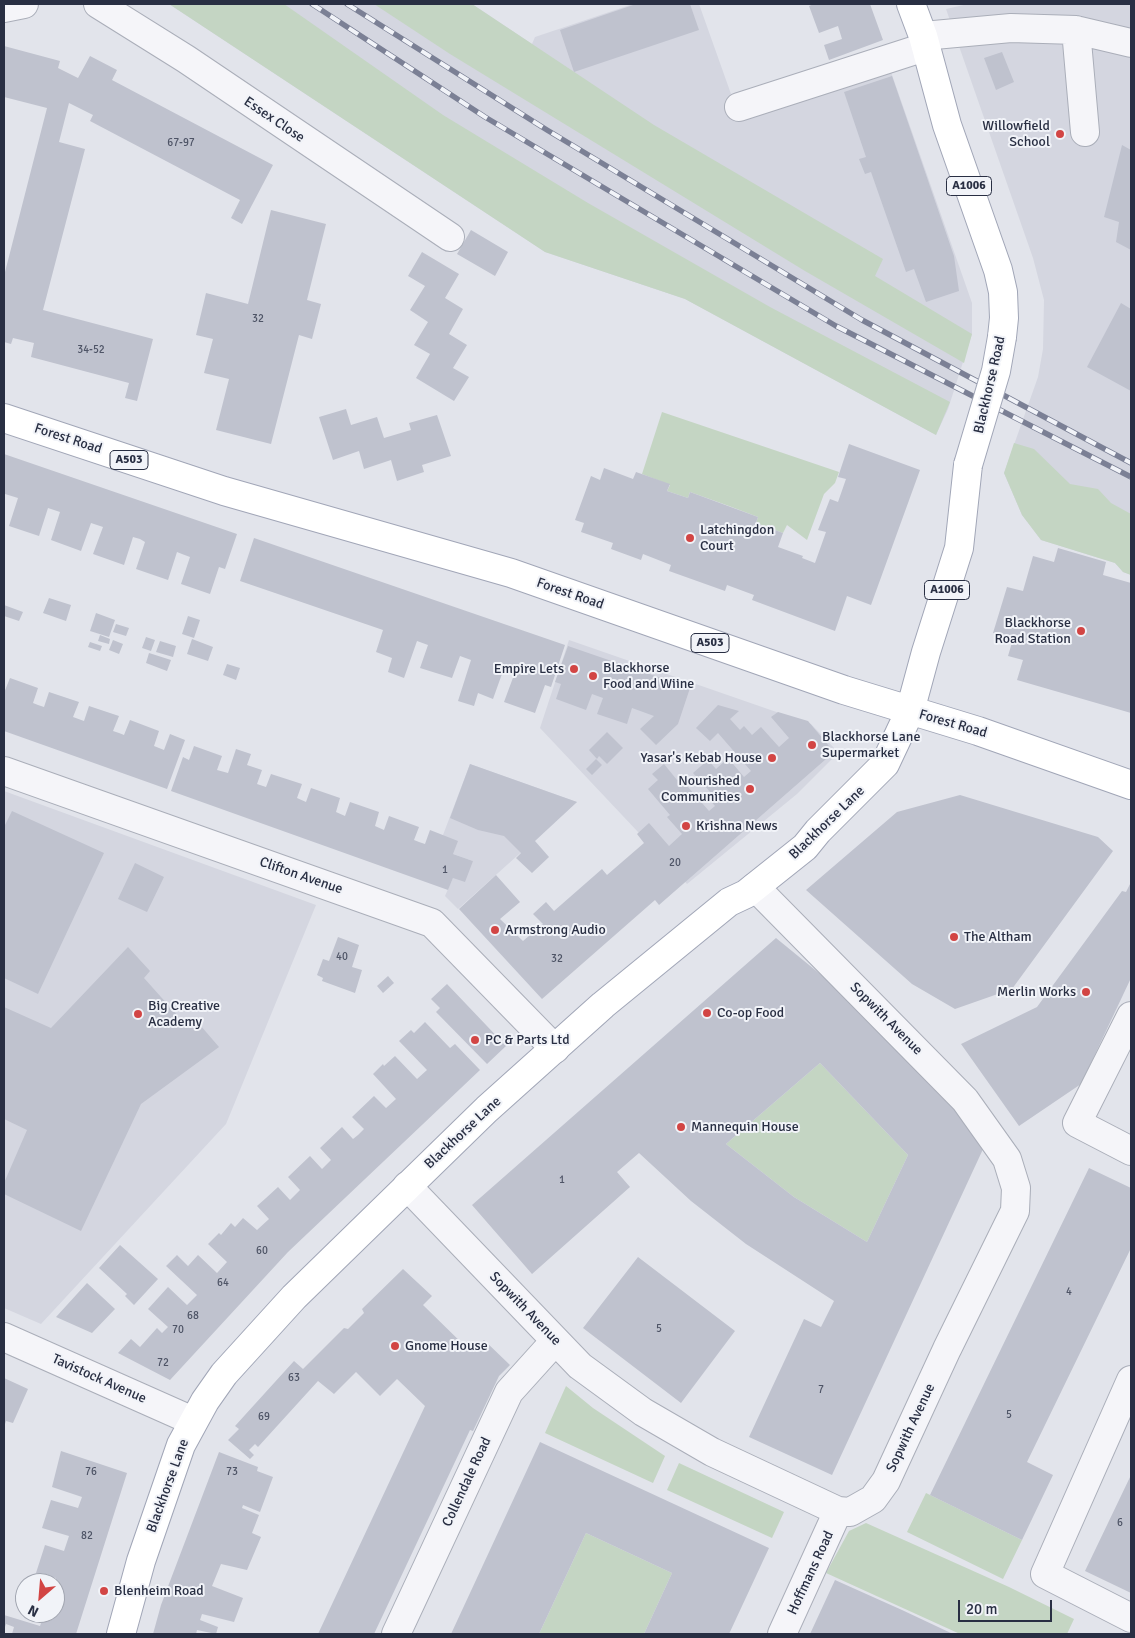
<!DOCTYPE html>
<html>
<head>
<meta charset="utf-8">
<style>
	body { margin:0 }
	#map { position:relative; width:1135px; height:1638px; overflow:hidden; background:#e2e4eb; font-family:Signika,sans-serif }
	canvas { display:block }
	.frame { position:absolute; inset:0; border:5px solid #292f43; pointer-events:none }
	.north { position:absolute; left:15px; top:1573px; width:50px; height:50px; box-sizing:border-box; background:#f1f3f8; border:1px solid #a1a5b0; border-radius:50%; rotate:207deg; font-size:14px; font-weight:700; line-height:20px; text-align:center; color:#292f43 }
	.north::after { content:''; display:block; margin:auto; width:18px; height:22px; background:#d24544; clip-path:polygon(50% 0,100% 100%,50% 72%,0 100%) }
	.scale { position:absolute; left:958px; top:1600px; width:94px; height:22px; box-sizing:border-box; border:2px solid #292f43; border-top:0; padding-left:6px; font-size:15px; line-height:18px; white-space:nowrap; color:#292f43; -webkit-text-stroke:4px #f1f3f8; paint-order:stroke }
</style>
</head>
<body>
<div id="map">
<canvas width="1135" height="1638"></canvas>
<div class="frame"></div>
<div class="north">N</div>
<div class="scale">20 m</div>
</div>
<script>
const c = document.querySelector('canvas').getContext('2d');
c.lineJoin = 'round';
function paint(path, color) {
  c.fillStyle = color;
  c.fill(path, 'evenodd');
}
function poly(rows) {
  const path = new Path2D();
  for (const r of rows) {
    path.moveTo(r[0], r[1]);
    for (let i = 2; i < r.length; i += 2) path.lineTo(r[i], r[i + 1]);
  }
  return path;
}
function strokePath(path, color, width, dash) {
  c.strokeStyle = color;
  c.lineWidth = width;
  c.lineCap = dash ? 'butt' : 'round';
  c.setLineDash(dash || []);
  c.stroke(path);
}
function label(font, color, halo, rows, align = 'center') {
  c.font = font + ' Signika,sans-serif';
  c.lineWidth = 4;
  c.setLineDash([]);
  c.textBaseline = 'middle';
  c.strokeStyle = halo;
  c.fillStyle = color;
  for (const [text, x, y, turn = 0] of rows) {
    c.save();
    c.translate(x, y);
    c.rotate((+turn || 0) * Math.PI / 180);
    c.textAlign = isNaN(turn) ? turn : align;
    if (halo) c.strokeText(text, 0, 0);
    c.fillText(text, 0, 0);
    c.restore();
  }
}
const built = poly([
	[169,4,472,4,532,44,535,37,633,4,699,4,731,94,884,52,972,303,972,334,948,409,936,435,685,299,545,252],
	[968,4,1131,4,1131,575,1123,572,1115,563,1041,540,1022,515,1004,473,1038,377,1043,349,1044,300,1033,258,946,9],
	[569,640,811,724,836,750,835,756,797,794,687,884,540,728],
	[470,764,577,802,458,909,445,896,453,878,473,861,453,854,443,835],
	[4,791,316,905,226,1124,41,1324,4,1308]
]);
const green = poly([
	[169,4,284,4,443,115,588,203,770,307,950,402,936,435,685,299,545,252],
	[374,4,472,4,654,125,883,259,875,276,972,334,964,363,805,271,450,54],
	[662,412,839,472,835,483,824,494,807,540,787,525,783,533,756,523,758,517,729,506,690,492,688,498,667,491,670,485,642,474],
	[1014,443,1034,449,1070,484,1098,489,1111,503,1131,514,1131,575,1123,572,1115,563,1041,540,1022,515,1004,473],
	[820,1063,908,1155,867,1242,794,1197,726,1144],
	[566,1386,593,1408,665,1456,653,1483,545,1433],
	[679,1463,784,1512,772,1538,667,1490],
	[926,1493,1022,1540,1003,1579,907,1532],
	[866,1523,1009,1587,1074,1619,1067,1634,960,1634,826,1573,849,1531],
	[586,1533,672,1573,644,1634,539,1634]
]);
const building = poly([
	[636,4,690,4,699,30,574,72,560,30],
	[814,4,870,4,883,40,829,60,824,45,842,39,838,26,819,33,809,6],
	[4,46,60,61,58,68,78,78,90,56,117,70,112,80,273,165,242,224,231,218,240,200,90,121,93,115,69,103,59,142,85,149,43,310,153,339,137,401,125,398,129,383,31,357,34,343,13,338,11,344,4,342,4,276,47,108,4,97],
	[1002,52,1014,82,996,90,984,58],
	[892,76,954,256,959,291,926,302,914,269,906,272,871,172,865,174,859,159,866,157,844,92],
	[1122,145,1131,150,1131,250,1116,242,1119,222,1104,217],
	[271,210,326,224,307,300,321,304,312,339,299,335,271,444,216,430,229,379,204,373,213,339,196,335,206,293,248,304],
	[471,230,508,252,495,276,457,254],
	[422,252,459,274,445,298,463,309,449,334,467,345,453,368,469,377,454,401,416,378,430,354,414,345,428,322,410,310,425,286,408,276],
	[1121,303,1131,309,1131,391,1087,367],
	[346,409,351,425,377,417,384,438,411,430,409,423,437,415,451,456,422,465,424,472,397,481,391,460,364,469,359,451,333,460,319,417],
	[849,444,920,470,871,605,847,596,835,631,752,600,754,595,727,585,725,591,669,571,671,565,643,554,641,560,611,549,613,543,581,532,584,523,575,520,591,476,600,480,604,468,633,479,636,472,670,484,667,491,688,498,690,492,758,517,756,523,783,533,778,547,803,556,802,558,815,563,826,532,818,530,830,499,838,502,846,479,838,477],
	[4,454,237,534,225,569,219,567,210,594,181,584,190,557,182,554,177,552,168,580,136,569,145,542,140,539,133,537,124,565,93,554,103,527,91,523,81,551,51,540,60,512,48,508,39,536,9,526,18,498,5,494,4,497],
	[254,538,565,645,551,687,545,685,535,713,504,702,514,675,503,671,493,699,478,693,474,706,458,701,471,660,460,656,452,678,420,668,428,645,417,641,404,678,388,672,392,658,376,652,383,630,240,581],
	[1058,548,1106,562,1103,575,1131,583,1131,713,1017,680,1023,660,1008,656,1013,639,993,633,1007,587,1023,591,1033,556,1054,562],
	[49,598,71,605,66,621,43,613],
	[4,605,23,612,19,621,4,616],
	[96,613,115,620,109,637,90,631],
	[188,616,200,620,194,638,182,634],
	[116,624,129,628,126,636,113,632],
	[100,635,110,639,109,644,98,641],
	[146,637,155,640,151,651,142,648],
	[192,639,213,647,208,661,187,654],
	[113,640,123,644,119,654,109,650],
	[160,641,176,646,173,657,156,652],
	[90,642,102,646,100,651,88,647],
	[568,646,690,688,678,724,656,745,640,729,654,716,632,708,627,724,597,714,603,698,592,694,586,710,556,699,561,684,555,682],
	[149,653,171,660,167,671,146,663],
	[227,664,240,668,236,680,223,675],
	[10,678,38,688,33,703,38,705,44,707,49,692,79,702,73,717,84,721,89,706,119,716,113,731,119,733,124,735,130,720,159,731,154,746,164,750,170,734,185,740,167,789,4,731,4,693],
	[718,705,739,711,730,719,740,730,744,726,752,735,761,727,779,747,789,738,771,717,778,712,808,721,834,752,659,905,655,900,542,999,459,909,496,875,520,902,500,919,523,941,543,924,533,914,546,902,554,911,602,869,607,875,644,843,637,834,649,823,669,846,682,834,667,817,670,815,648,789,658,780,652,774,664,764,677,780,680,778,709,811,715,806,708,798,712,794,693,773,708,760,716,769,728,758,744,777,751,771,718,733,710,741,696,728],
	[607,732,623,748,607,764,599,756,597,759,589,750],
	[194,746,222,756,217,770,228,773,236,749,251,754,247,765,262,770,257,784,266,787,271,774,302,784,297,798,306,802,311,788,340,798,336,812,345,816,350,802,379,812,375,826,384,830,389,816,419,827,414,840,419,842,425,844,430,830,458,841,453,854,473,861,465,882,453,878,448,890,171,791,183,757,189,760],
	[596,759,602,765,592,775,586,769],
	[470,764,577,802,535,841,549,857,532,873,516,858,521,853,504,836,478,830,450,818],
	[960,795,1098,837,1113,851,1012,989,955,1009,912,984,806,890,897,812],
	[12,811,104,853,38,994,4,978,4,827],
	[135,863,164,877,147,912,118,899],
	[1131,882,1131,978,1081,1084,1019,1126,961,1044,1037,1007,1122,891,1126,892],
	[338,937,359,945,352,967,362,970,355,993,322,981,323,978,317,975,323,959,329,961],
	[776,938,847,996,956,1110,984,1147,832,1475,749,1437,804,1319,821,1327,834,1301,746,1244,691,1201,639,1153,617,1172,630,1187,532,1274,472,1205],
	[820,1063,908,1155,867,1242,794,1197,726,1144],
	[128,947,150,971,144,978,186,1025,194,1018,219,1047,141,1104,81,1231,4,1194,4,1183,27,1130,4,1119,4,1007,51,1028],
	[388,976,394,983,383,993,377,986],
	[447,984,506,1046,487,1064,436,1012,440,1008,431,999],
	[425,1022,450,1048,455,1044,480,1070,288,1252,170,1380,118,1353,131,1339,140,1347,157,1328,162,1333,168,1327,148,1309,168,1287,187,1305,197,1295,166,1266,177,1255,188,1266,198,1255,217,1273,227,1262,208,1244,219,1233,221,1235,231,1223,235,1227,243,1218,257,1230,269,1219,257,1206,266,1198,278,1187,290,1200,300,1190,288,1177,310,1156,322,1169,331,1160,320,1148,342,1127,353,1139,358,1135,364,1129,352,1117,374,1096,386,1108,396,1099,373,1074,383,1064,384,1066,395,1056,417,1079,427,1070,399,1041,411,1030,414,1033],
	[1089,1168,1131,1188,1131,1248,1027,1462,1053,1475,1022,1540,930,1495],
	[120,1245,158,1279,134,1305,125,1296,127,1294,99,1268],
	[638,1257,735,1331,681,1403,583,1328],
	[403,1269,432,1296,423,1305,471,1352,484,1340,510,1365,499,1376,473,1431,470,1430,374,1634,318,1634,425,1406,397,1379,380,1396,356,1372,334,1394,318,1381,258,1447,255,1444,249,1450,254,1455,250,1459,228,1440,239,1429,235,1426,294,1361,303,1369,344,1328,348,1329,364,1313,362,1309],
	[87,1283,115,1309,92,1333,56,1317],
	[4,1378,28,1389,13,1423,6,1421,4,1427],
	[540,1442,769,1548,729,1634,644,1634,672,1573,586,1533,539,1634,451,1634],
	[61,1451,127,1473,76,1634,12,1634,14,1627,6,1624,4,1630,4,1615,40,1626,42,1620,21,1613,25,1607,25,1613,55,1613,56,1578,36,1573,45,1545,64,1551,69,1536,42,1528,51,1500,78,1508,82,1497,52,1487],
	[219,1452,258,1467,257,1471,273,1477,260,1512,243,1505,242,1508,259,1515,252,1533,261,1537,247,1570,221,1564,212,1586,243,1598,234,1622,202,1614,200,1620,218,1627,216,1634,197,1630,196,1634,153,1634,161,1605],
	[1131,1475,1131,1593,1085,1571],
	[835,1580,902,1610,953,1634,810,1634]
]);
const minor = poly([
	[98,4,186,59,450,237],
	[4,8,24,4],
	[1076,30,1085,132],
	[923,36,1011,28,1076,30,1131,43],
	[739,107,925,47],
	[4,771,432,923,555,1049],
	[1131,1016,1077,1123,1131,1151],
	[407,1186,580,1366,643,1412,712,1452,838,1511,850,1512,873,1499,886,1481,947,1349,1015,1211,1016,1188,1007,1159,965,1100,755,887],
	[4,1337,193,1421],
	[1131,1380,1045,1574,1131,1618],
	[396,1634,509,1392,555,1341],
	[782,1634,838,1511]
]);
const major = poly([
	[911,4,923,36,947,125,998,270,1003,292,1004,318,1002,337],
	[4,418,224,491,511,573,844,690,978,731,1131,785],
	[121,1634,141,1561,181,1445,205,1401,224,1374,294,1297,487,1109,603,1005,729,902,746,894,805,847,818,831,885,764,910,711,926,652,959,548,968,465]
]);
const rail = poly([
	[312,4,485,117,836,326,1131,477],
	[347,4,547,130,862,320,1131,463]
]);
const majorBridge = poly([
	[968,465,996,371,1002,337]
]);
const markers = [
	[1060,134,5,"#d24544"],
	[690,538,5,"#d24544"],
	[1081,631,5,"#d24544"],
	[574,669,5,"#d24544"],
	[593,676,5,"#d24544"],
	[812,745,5,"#d24544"],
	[772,758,5,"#d24544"],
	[750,789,5,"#d24544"],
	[686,826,5,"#d24544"],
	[495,930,5,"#d24544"],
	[954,937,5,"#d24544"],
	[1086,992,5,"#d24544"],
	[707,1013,5,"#d24544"],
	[138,1014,5,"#d24544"],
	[475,1040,5,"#d24544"],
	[681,1127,5,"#d24544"],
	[395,1346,5,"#d24544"],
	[104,1591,5,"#d24544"]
];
const numberNames = [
	["67-97",181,143],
	["32",258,319],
	["34-52",91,350],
	["20",675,863],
	["1",445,870],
	["40",342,957],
	["32",557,959],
	["1",562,1180],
	["60",262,1251],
	["64",223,1283],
	["4",1069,1292],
	["68",193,1316],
	["5",659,1329],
	["70",178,1330],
	["72",163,1363],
	["63",294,1378],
	["7",821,1390],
	["5",1009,1415],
	["69",264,1417],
	["76",91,1472],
	["73",232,1472],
	["6",1120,1523],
	["82",87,1536]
];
const shields = [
	[969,186,45],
	[129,460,38],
	[947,590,45],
	[710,643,38]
];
const shieldNames = [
	["A1006",969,186],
	["A503",129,460],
	["A1006",947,590],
	["A503",710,643]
];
const streetNames = [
	["Essex Close",274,120,34],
	["Blackhorse Road",990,385,-77],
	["Forest Road",68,439,18],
	["Forest Road",570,594,19],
	["Forest Road",953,724,16],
	["Blackhorse Lane",827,823,-44],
	["Clifton Avenue",301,876,19],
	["Sopwith Avenue",886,1019,45],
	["Blackhorse Lane",463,1133,-43],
	["Sopwith Avenue",525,1309,46],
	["Tavistock Avenue",99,1379,24],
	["Sopwith Avenue",911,1428,-65],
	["Collendale Road",467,1482,-65],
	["Blackhorse Lane",168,1486,-70],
	["Hoffmans Road",811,1573,-65]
];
const poiNames = [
	["Willowfield",1050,126,"right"],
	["School",1050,142,"right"],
	["Latchingdon",700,530],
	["Court",700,546],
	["Blackhorse",1071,623,"right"],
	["Road Station",1071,639,"right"],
	["Blackhorse",603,668],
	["Food and Wiine",603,684],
	["Empire Lets",564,669,"right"],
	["Blackhorse Lane",822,737],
	["Supermarket",822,753],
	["Yasar's Kebab House",762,758,"right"],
	["Nourished",740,781,"right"],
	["Communities",740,797,"right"],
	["Krishna News",696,826],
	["Armstrong Audio",505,930],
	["The Altham",964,937],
	["Merlin Works",1076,992,"right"],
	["Big Creative",148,1006],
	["Academy",148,1022],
	["Co-op Food",717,1013],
	["PC & Parts Ltd",485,1040],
	["Mannequin House",691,1127],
	["Gnome House",405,1346],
	["Blenheim Road",114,1591]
];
paint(built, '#d4d6e0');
paint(green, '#c4d5c3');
paint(building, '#bfc2ce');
strokePath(minor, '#aaaeb9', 30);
strokePath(major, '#a1a6b7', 30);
strokePath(minor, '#f5f5f9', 28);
strokePath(major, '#fff', 28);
strokePath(rail, '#7b8095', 5.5);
strokePath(rail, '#f1f3f8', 4, [11]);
strokePath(majorBridge, '#a1a6b7', 30, []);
strokePath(majorBridge, '#fff', 28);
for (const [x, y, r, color] of markers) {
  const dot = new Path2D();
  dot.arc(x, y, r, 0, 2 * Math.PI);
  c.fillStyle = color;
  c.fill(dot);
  strokePath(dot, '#f1f3f8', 2);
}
label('11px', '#4e5466', null, numberNames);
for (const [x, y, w] of shields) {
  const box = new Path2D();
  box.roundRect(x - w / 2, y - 9.5, w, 19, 4);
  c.fillStyle = '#f1f3f8';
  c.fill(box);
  strokePath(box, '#292f43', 1);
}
label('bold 12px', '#292f43', null, shieldNames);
label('14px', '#292f43', '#f1f3f8', streetNames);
label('14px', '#292f43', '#f1f3f8', poiNames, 'left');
</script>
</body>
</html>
